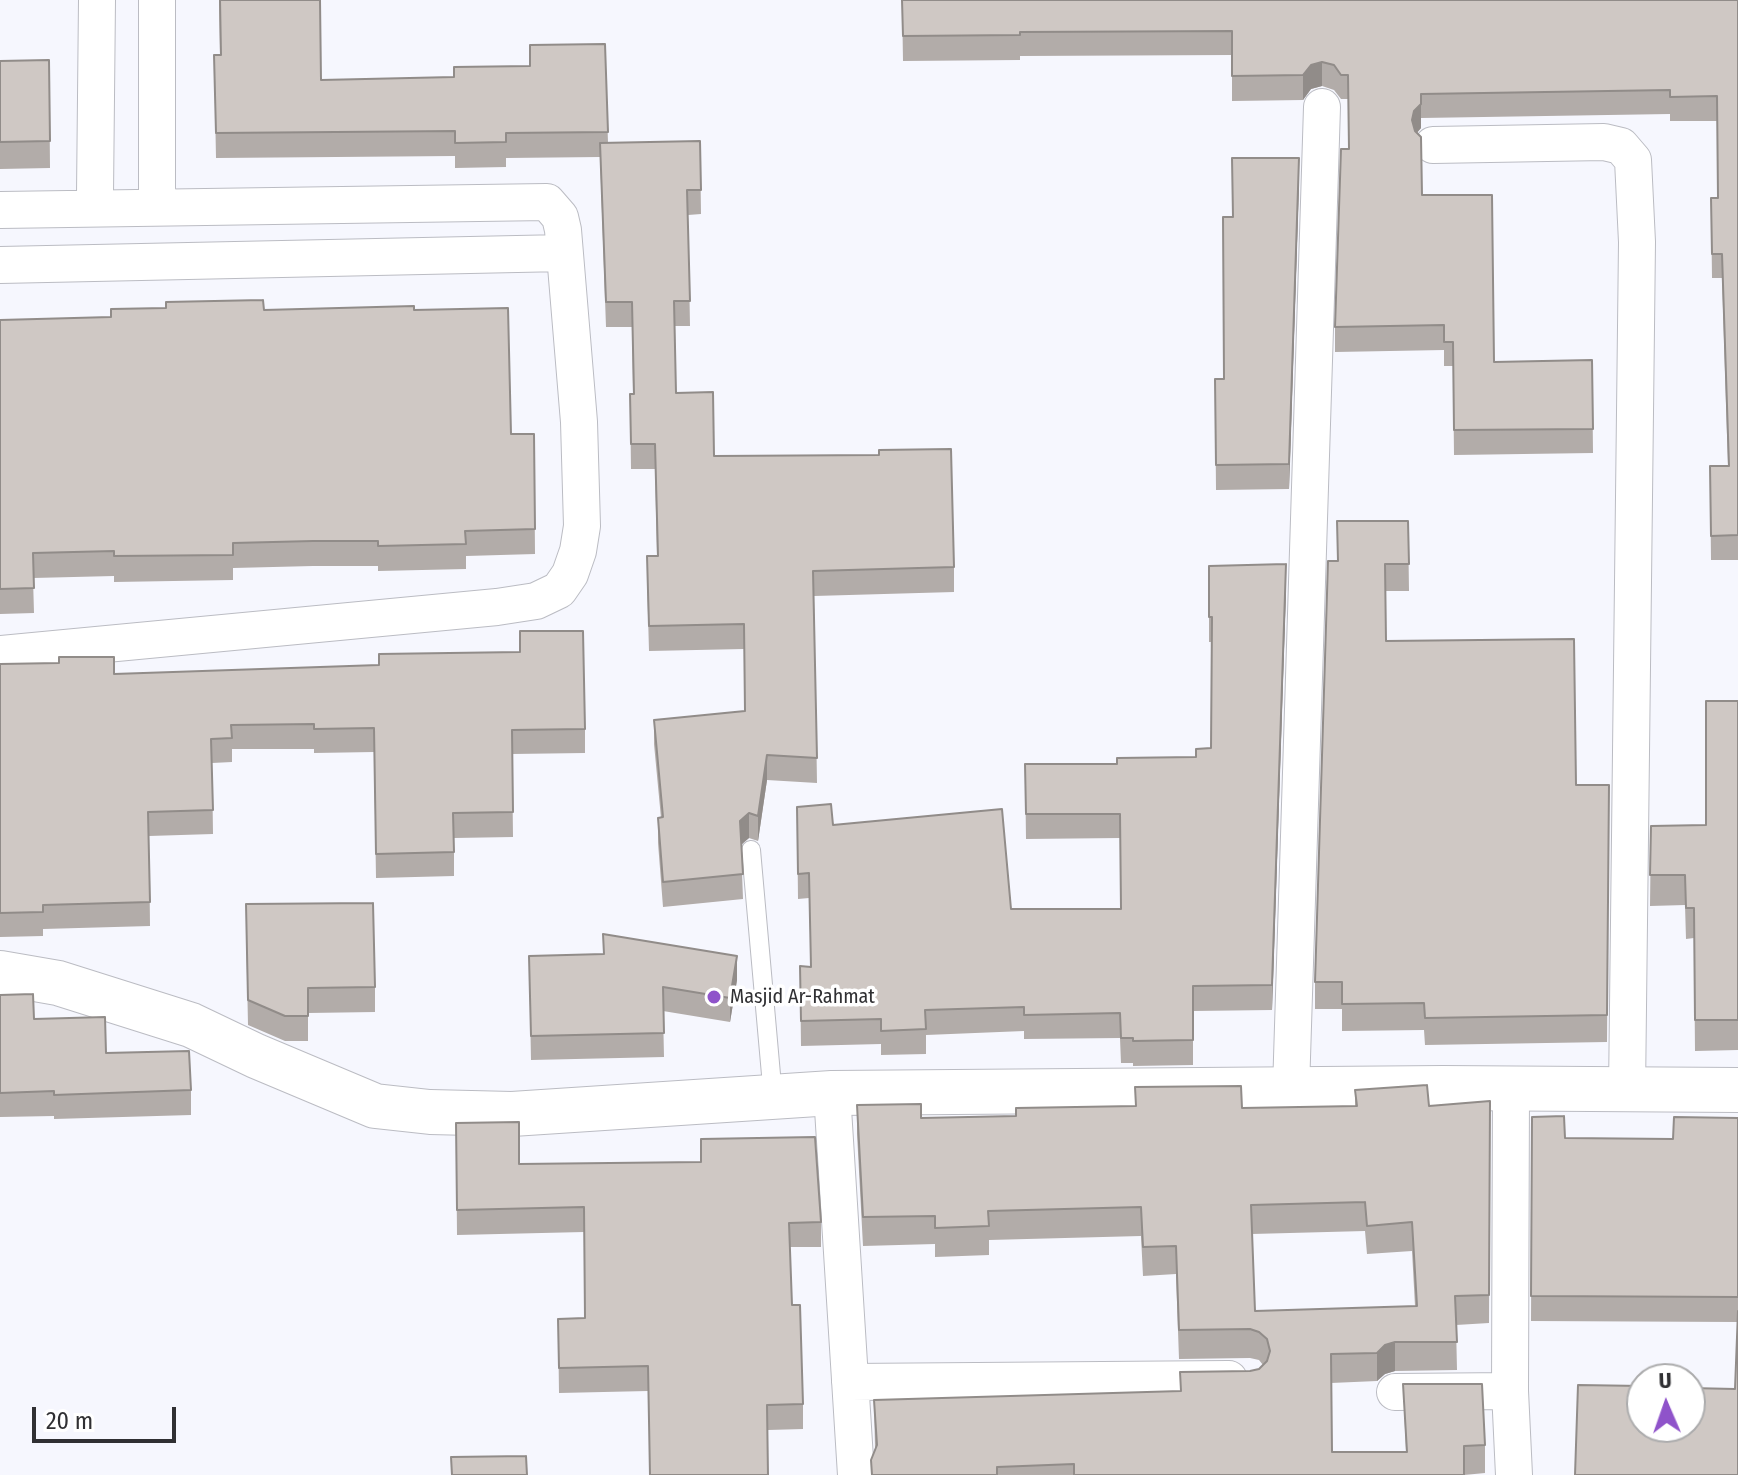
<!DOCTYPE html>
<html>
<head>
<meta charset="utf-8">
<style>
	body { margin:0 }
	#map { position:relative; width:1738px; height:1475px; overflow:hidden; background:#f6f7fe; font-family:"Fira Sans Condensed",sans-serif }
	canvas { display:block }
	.north { position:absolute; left:1626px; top:1363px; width:80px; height:80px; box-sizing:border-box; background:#fff; border:2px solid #acacad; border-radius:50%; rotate:358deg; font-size:22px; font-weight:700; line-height:32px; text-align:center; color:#303033 }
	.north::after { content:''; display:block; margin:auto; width:28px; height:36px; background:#8f53ca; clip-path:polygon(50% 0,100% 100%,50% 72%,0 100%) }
	.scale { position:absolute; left:32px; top:1407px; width:144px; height:36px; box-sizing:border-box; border:4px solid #303033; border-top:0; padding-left:10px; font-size:24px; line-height:28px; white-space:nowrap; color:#303033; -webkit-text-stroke:6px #fff; paint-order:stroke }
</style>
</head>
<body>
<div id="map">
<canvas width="1738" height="1475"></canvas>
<div class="north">U</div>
<div class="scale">20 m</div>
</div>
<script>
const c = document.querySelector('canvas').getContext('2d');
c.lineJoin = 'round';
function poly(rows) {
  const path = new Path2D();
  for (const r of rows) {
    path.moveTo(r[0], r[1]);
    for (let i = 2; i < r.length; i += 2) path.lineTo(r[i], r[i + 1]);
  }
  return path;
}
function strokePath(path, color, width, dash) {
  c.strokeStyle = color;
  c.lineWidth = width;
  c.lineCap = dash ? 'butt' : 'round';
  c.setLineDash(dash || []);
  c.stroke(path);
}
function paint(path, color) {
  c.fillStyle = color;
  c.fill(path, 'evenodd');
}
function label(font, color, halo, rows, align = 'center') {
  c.font = font + ' "Fira Sans Condensed",sans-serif';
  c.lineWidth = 7;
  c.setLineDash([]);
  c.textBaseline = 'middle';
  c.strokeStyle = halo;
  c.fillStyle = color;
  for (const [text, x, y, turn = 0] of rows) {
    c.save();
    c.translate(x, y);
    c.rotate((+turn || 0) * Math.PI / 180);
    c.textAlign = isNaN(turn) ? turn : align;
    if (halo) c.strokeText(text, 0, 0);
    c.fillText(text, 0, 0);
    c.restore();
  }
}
const lane = poly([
	[751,850,773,1097]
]);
const street = poly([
	[97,0,95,194,99,208],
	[157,0,157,191,162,207],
	[1433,145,1604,142,1621,146,1633,160,1637,242,1627,1091],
	[0,210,547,202,560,217,563,230,579,422,582,526,578,551,570,574,559,590,536,601,497,607,0,654],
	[0,265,564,253],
	[1291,1089,1322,107],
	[1511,1089,1510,1391,1514,1475],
	[832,1093,856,1475],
	[850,1382,1229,1379],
	[1395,1392,1510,1391]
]);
const secondary = poly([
	[0,973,58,983,191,1025,256,1056,375,1106,430,1112,512,1114,832,1093,1443,1088,1738,1090]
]);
const wall = poly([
	[219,0,320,0,321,80,454,77,530,66,605,44,608,143,700,141,701,214,688,215,690,326,675,326,676,393,714,456,954,567,954,592,814,596,817,783,767,780,758,841,749,838,741,844,743,899,663,907,658,843,658,818,661,818,654,744,654,720,745,711,744,649,649,651,647,580,657,556,655,469,631,469,630,394,633,394,632,327,606,327,600,157,506,158,506,167,455,168,455,156,216,158,214,55,220,55],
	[902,0,1738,0,1738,560,1711,560,1710,466,1728,466,1722,278,1712,278,1711,198,1718,198,1717,121,1670,121,1670,114,1421,118,1421,128,1417,133,1422,195,1494,362,1592,360,1593,453,1454,455,1453,366,1444,366,1444,350,1335,352,1335,327,1348,149,1348,99,1341,99,1334,90,1322,86,1311,89,1303,100,1232,101,1232,55,1020,56,1020,60,903,61],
	[49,60,50,168,0,169,0,61],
	[1299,182,1289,489,1216,490,1215,379,1223,379],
	[264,310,414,310,511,434,534,434,535,554,466,556,466,569,378,571,378,566,313,566,233,568,233,580,114,582,114,576,33,578,34,613,0,614,0,320,111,317],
	[1408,521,1409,591,1385,591,1386,641,1576,785,1609,785,1607,1042,1425,1045,1424,1030,1342,1031,1342,1009,1315,1009,1315,982,1337,561],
	[1209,566,1286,589,1272,1010,1193,1011,1193,1065,1133,1066,1133,1063,1121,1063,1120,1038,1024,1039,1024,1031,926,1035,926,1054,881,1055,881,1044,801,1046,800,966,811,967,809,898,798,899,797,807,1011,909,1121,909,1120,838,1026,839,1025,764,1117,764,1196,757,1211,748,1211,642,1209,642],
	[0,664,114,674,585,729,585,753,512,754,513,837,454,838,454,876,376,878,374,752,314,753,314,749,232,749,232,762,212,763,213,834,149,836,150,926,43,929,43,936,0,937],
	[1738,701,1738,1050,1695,1051,1694,938,1686,939,1685,905,1650,906,1651,826,1706,825],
	[246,928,375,987,375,1012,308,1013,308,1041,285,1041,248,1025],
	[529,956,737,980,730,1022,663,1011,664,1057,531,1060],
	[0,995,34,1019,191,1090,191,1115,54,1119,54,1116,0,1117],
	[1135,1087,1242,1108,1355,1106,1355,1090,1429,1106,1490,1101,1489,1323,1456,1325,1457,1370,1395,1371,1385,1374,1377,1381,1331,1383,1332,1452,1406,1452,1403,1384,1485,1445,1485,1473,1464,1475,871,1475,875,1449,874,1400,1180,1391,1180,1372,1250,1371,1259,1369,1263,1365,1259,1360,1250,1358,1179,1359,1176,1274,1143,1276,1141,1236,989,1240,989,1255,935,1257,935,1244,863,1246,857,1134,857,1105,921,1118,1016,1116,1135,1106],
	[1365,1231,1367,1254,1412,1251,1415,1306,1255,1311,1252,1234],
	[1532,1117,1565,1138,1673,1139,1738,1118,1738,1475,1735,1389,1738,1322,1531,1321],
	[456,1123,519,1164,821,1222,821,1247,790,1247,792,1305,803,1404,803,1429,768,1430,648,1391,559,1393,558,1319,585,1318,584,1232,457,1235]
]);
const shadedWall = poly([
	[1322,62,1322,86,1311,89,1303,100,1303,75,1311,65],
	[1421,104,1421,128,1414,136,1412,120,1414,111],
	[1299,158,1299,182,1289,489,1289,464],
	[1286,564,1286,589,1272,1010,1272,985],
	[767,755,767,780,758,841,758,816],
	[749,813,749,838,740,846,740,821],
	[737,956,737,980,730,1022,730,998],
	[1395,1342,1395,1371,1385,1374,1377,1381,1377,1353,1385,1345]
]);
const building = poly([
	[220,0,320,0,321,80,454,77,454,67,530,66,530,45,605,44,608,132,506,133,506,142,455,143,455,131,216,133,214,55,221,55,220,0],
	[902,0,1738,0,1738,535,1711,536,1710,466,1729,466,1722,254,1712,254,1711,198,1718,198,1717,96,1670,97,1670,90,1421,94,1421,104,1414,111,1412,120,1415,131,1421,137,1422,195,1492,195,1494,362,1592,360,1593,429,1454,430,1453,342,1444,342,1444,325,1335,327,1341,149,1349,149,1348,75,1341,75,1334,65,1322,62,1311,65,1303,75,1232,76,1232,31,1020,32,1020,35,903,36,902,0],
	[49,60,50,141,0,142,0,61,49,60],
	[700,141,701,190,687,190,690,301,674,301,676,393,713,392,714,456,879,455,879,450,951,449,954,567,813,571,817,758,767,755,758,816,749,813,740,821,743,874,663,882,658,818,663,817,654,720,745,711,744,624,649,626,647,556,658,556,655,444,631,444,630,394,634,394,632,302,606,302,600,143,700,141],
	[1232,158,1299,158,1289,464,1216,465,1215,379,1224,379,1223,217,1233,217,1232,158],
	[263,300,264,310,414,306,414,310,508,308,511,434,534,434,535,529,465,531,466,544,378,546,378,541,313,541,233,543,233,555,114,556,114,551,33,553,34,588,0,589,0,320,111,317,111,309,166,308,166,302,263,300],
	[1337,521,1408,521,1409,564,1385,564,1386,641,1574,639,1576,785,1609,785,1607,1015,1425,1018,1424,1003,1342,1004,1342,982,1315,982,1328,561,1338,561,1337,521],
	[1286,564,1272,985,1193,986,1193,1040,1133,1041,1133,1038,1121,1038,1120,1013,1024,1015,1024,1007,925,1010,926,1029,881,1031,881,1019,801,1021,800,966,811,967,809,873,798,874,797,807,831,804,833,825,1002,809,1011,909,1121,909,1120,814,1026,814,1025,764,1117,764,1117,758,1196,757,1196,749,1211,748,1212,617,1209,617,1209,566,1286,564],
	[520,631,583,631,585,729,512,730,513,812,453,813,454,852,376,854,374,728,314,729,314,724,231,725,232,738,211,739,213,810,148,812,150,902,43,905,43,912,0,913,0,664,59,663,59,657,114,657,114,674,379,665,379,654,520,652,520,631],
	[1706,701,1738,701,1738,1020,1695,1020,1694,908,1686,908,1685,875,1650,875,1651,826,1706,825,1706,701],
	[373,903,375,987,308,988,308,1016,285,1016,248,1000,246,904,373,903],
	[603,934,737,956,730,998,663,987,664,1033,531,1036,529,956,604,954,603,934],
	[33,994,34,1019,105,1017,106,1053,189,1051,191,1090,54,1095,54,1091,0,1093,0,995,33,994],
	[1427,1085,1429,1106,1490,1101,1489,1295,1455,1296,1457,1342,1395,1342,1385,1345,1377,1353,1331,1354,1332,1452,1407,1452,1403,1384,1482,1384,1485,1445,1464,1446,1464,1475,1074,1475,1074,1464,997,1467,997,1475,872,1475,871,1460,877,1445,874,1400,1181,1391,1180,1372,1250,1371,1259,1369,1267,1361,1270,1351,1267,1339,1259,1332,1250,1329,1179,1330,1176,1246,1143,1247,1141,1207,988,1211,989,1226,935,1228,935,1216,863,1217,857,1105,921,1104,921,1118,1016,1116,1016,1108,1136,1106,1135,1087,1241,1086,1242,1108,1357,1106,1355,1090,1427,1085],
	[1365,1202,1367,1226,1412,1222,1417,1306,1255,1311,1251,1205,1365,1202],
	[1564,1116,1565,1138,1673,1139,1674,1117,1738,1118,1738,1297,1531,1296,1532,1117,1564,1116],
	[519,1122,519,1164,701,1162,701,1139,815,1137,821,1222,789,1223,792,1305,800,1305,803,1404,767,1405,768,1475,650,1475,648,1366,559,1368,558,1319,585,1318,584,1207,457,1210,456,1123,519,1122],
	[1738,1311,1738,1475,1575,1475,1578,1385,1642,1386,1642,1427,1690,1427,1690,1388,1735,1389,1738,1311],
	[526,1456,527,1475,452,1475,451,1457,526,1456]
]);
const markers = [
	[714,997,8,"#8f53ca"]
];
const poiNames = [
	["Masjid Ar-Rahmat",730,997]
];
strokePath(lane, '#bbbcc3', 20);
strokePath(street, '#bbbcc3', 38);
strokePath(secondary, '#bbbcc3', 46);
strokePath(lane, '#fff', 18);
strokePath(street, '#fff', 36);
strokePath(secondary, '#fff', 44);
paint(wall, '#b2aca9');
paint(shadedWall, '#918c89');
paint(building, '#cfc8c4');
strokePath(building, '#918c89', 2);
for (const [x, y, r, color] of markers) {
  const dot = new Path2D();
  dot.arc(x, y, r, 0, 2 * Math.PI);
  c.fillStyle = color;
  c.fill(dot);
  strokePath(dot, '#fff', 3);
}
label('20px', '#303033', '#fff', poiNames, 'left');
</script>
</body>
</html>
